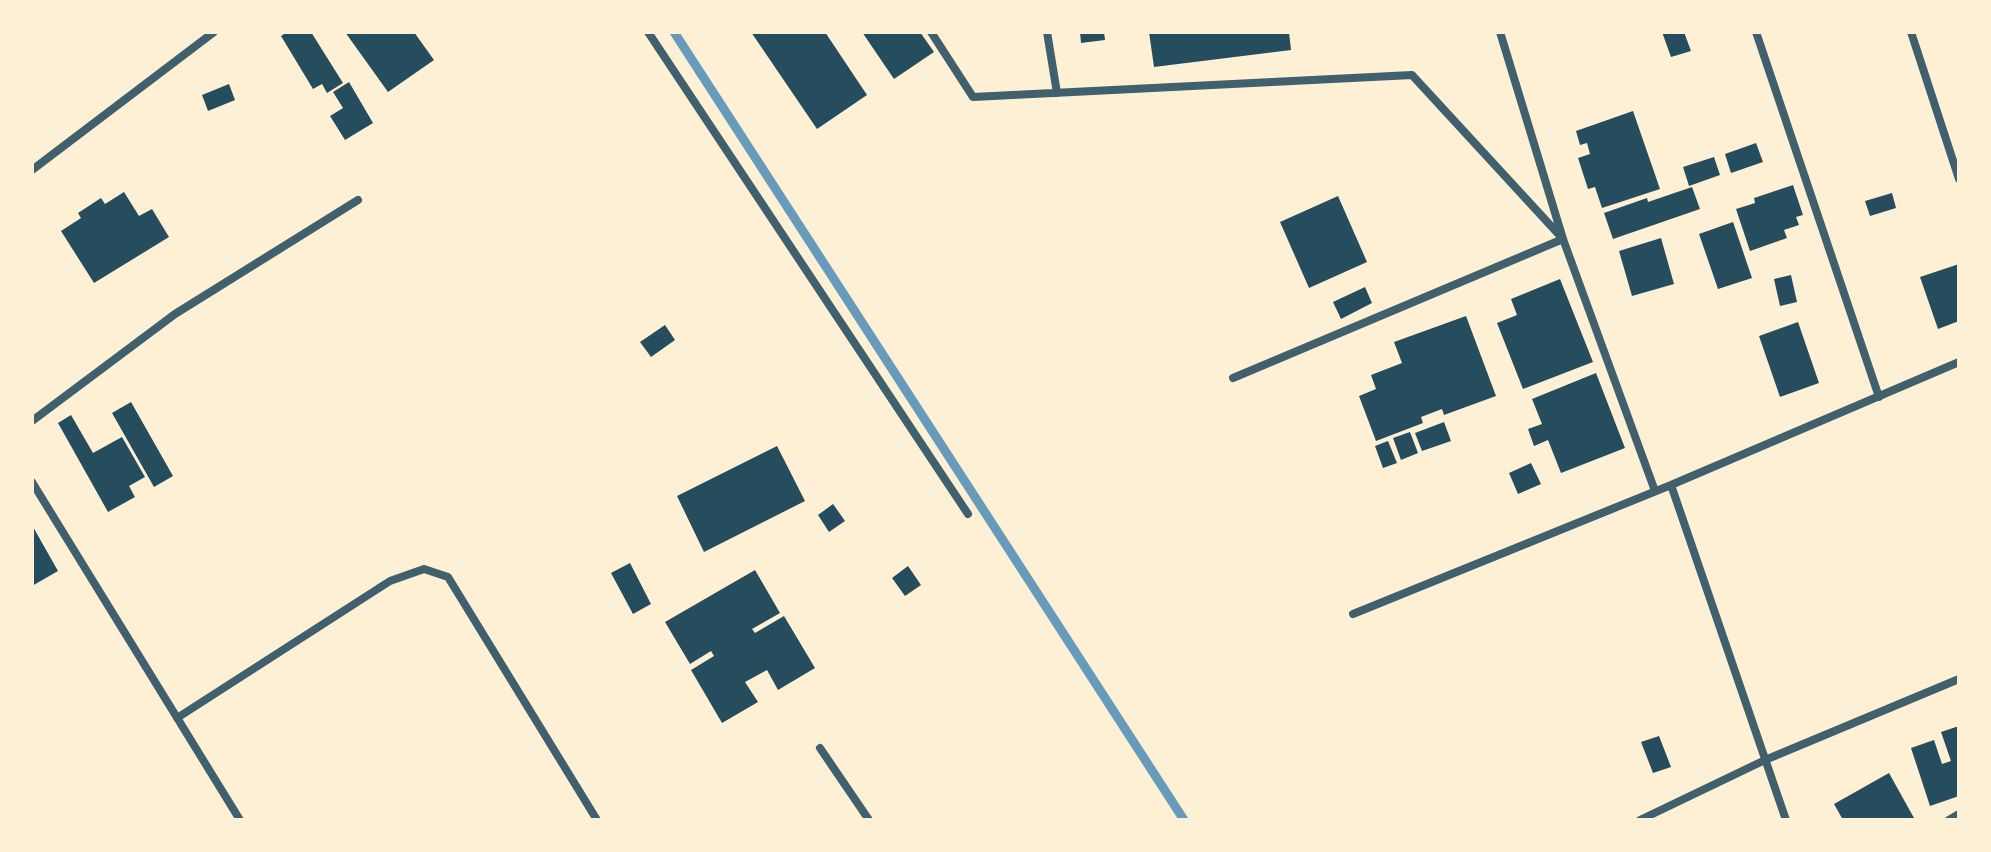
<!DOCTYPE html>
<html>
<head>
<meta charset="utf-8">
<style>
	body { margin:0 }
	#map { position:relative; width:1991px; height:852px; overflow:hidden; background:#fdf0d5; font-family:"Space Grotesk",sans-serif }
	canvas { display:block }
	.frame { position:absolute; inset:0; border:34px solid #fdf0d5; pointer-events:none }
</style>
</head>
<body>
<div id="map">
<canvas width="1991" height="852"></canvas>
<div class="frame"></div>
</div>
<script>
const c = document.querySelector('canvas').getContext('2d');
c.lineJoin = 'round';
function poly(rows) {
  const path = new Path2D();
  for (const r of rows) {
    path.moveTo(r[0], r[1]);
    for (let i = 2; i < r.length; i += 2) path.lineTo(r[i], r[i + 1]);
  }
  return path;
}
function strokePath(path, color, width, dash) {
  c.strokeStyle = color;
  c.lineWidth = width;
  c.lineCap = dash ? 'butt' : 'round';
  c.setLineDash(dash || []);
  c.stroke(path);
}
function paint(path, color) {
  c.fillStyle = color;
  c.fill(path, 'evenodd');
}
const stream = poly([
	[674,32,1184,820]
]);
const building = poly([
	[287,32,311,32,343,83,327,93,322,84,313,89,281,36],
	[345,32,386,32,388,34,414,32,434,60,388,92],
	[751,32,825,32,867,95,817,129],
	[862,32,920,32,934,52,894,79],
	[1080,32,1104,32,1105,40,1081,43],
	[1149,32,1289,32,1291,50,1154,67],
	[1662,32,1684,32,1691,51,1671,57],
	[349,82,373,123,345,140,330,116,343,108,333,92],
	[229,84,235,100,208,111,202,95],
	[1633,111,1660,189,1602,208,1595,187,1588,189,1578,158,1590,154,1587,143,1580,145,1576,131],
	[1756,143,1763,162,1731,173,1725,154],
	[1714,157,1720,175,1689,186,1683,167],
	[1793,185,1803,215,1796,217,1799,225,1784,230,1787,238,1750,251,1736,209,1755,203,1754,198],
	[1692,187,1700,209,1613,239,1604,213,1647,198,1648,202],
	[124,192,139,216,152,209,169,237,94,283,61,231,81,218,78,213,101,198,105,204],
	[1892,193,1896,208,1870,216,1865,201],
	[1338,196,1367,262,1309,288,1280,222],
	[1733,222,1752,278,1718,289,1699,234],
	[1661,238,1674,284,1632,296,1619,251],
	[1959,264,1959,321,1938,329,1920,277],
	[1791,275,1797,302,1780,306,1774,279],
	[1560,279,1593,362,1523,389,1497,323,1517,315,1511,299],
	[1365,287,1372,303,1341,319,1333,302],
	[1466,316,1496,396,1444,415,1442,409,1421,417,1423,423,1376,441,1359,396,1376,389,1371,375,1402,363,1394,342],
	[1798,322,1819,383,1780,397,1759,336],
	[665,325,675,340,651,357,640,342],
	[1596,373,1625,448,1561,473,1548,440,1534,446,1528,429,1542,424,1532,399],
	[131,402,173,476,154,487,112,413],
	[71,415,93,453,122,437,145,477,129,486,135,497,108,512,58,423],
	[1444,422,1451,441,1422,451,1415,433],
	[1410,432,1418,453,1401,460,1393,438],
	[1388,441,1397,463,1383,468,1375,446],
	[777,446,805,501,704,552,677,496],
	[1531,463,1541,484,1518,494,1509,473],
	[833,504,845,521,829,532,818,515],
	[32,525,58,571,32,586],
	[630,563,651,604,633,614,611,573],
	[908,566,921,585,905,596,892,578],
	[755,570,780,613,752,629,755,633,784,616,815,668,778,690,767,670,745,682,758,702,722,723,691,670,714,656,711,651,690,664,665,622],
	[1959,726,1959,796,1930,806,1911,748,1934,740,1942,764,1951,761,1941,732],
	[1659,736,1671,767,1653,773,1641,742],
	[1889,773,1914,818,1910,820,1843,820,1834,804]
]);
const minor = poly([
	[648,32,968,514],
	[931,32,973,97,1412,75,1563,239,1233,378],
	[1047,32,1057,93],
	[1500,32,1563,239,1655,491],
	[1756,32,1879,397],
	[1911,32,1959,179],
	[32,170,214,32],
	[32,421,175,314,358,200],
	[32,482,240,820],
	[1671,485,1786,820],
	[1353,614,1671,485,1959,362],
	[177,718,390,581,424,569,448,577,597,820],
	[820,748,869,820],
	[1640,820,1765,760,1959,679],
	[1949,820,1959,814]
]);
strokePath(stream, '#669bbc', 9);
paint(building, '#264d5e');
strokePath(minor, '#3f606c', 8);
</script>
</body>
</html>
